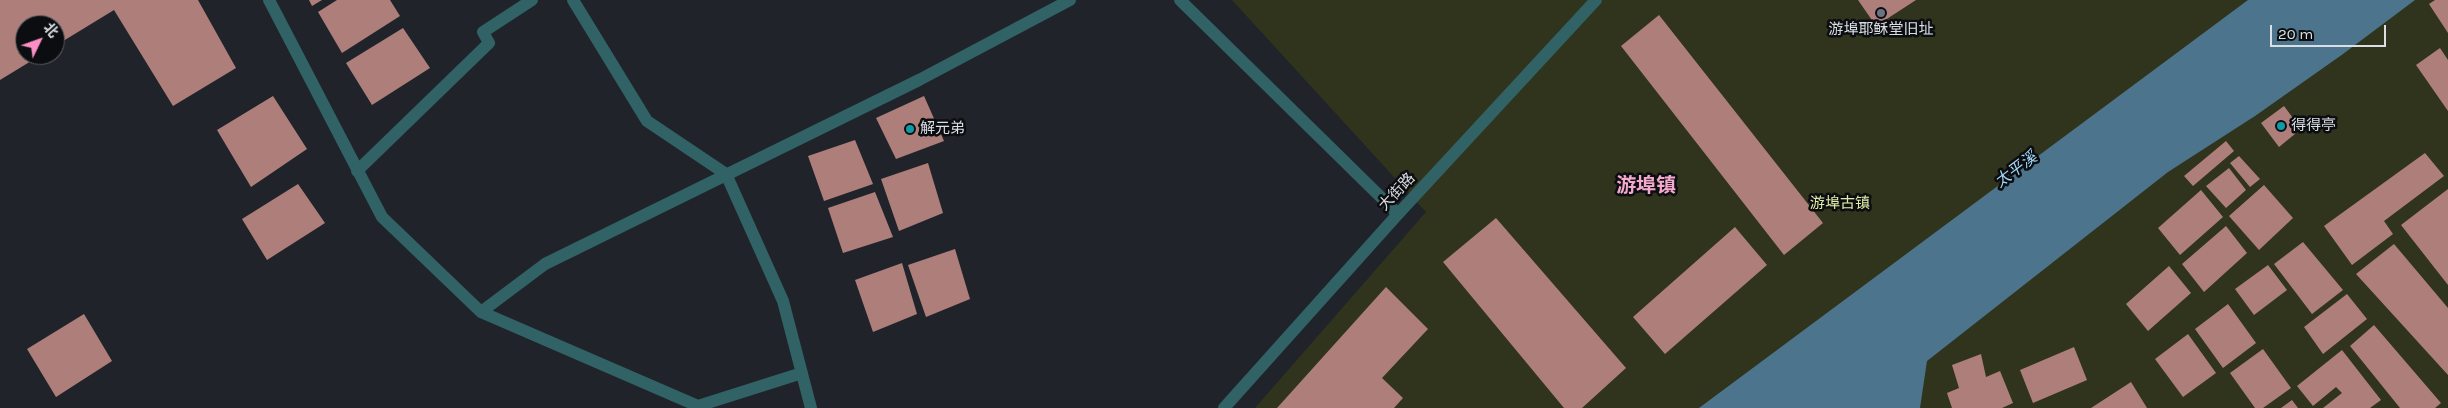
<!DOCTYPE html>
<html>
<head>
<meta charset="utf-8">
<style>
	body { margin:0 }
	#map { position:relative; width:2448px; height:408px; overflow:hidden; background:#20242a; font-family:Karla,"Noto Sans SC",sans-serif }
	canvas { display:block }
	.north { position:absolute; left:15px; top:15px; width:50px; height:50px; box-sizing:border-box; background:#0b0d10; border:1px solid #5e6164; border-radius:50%; rotate:48deg; font-size:14px; font-weight:700; line-height:20px; text-align:center; color:#dbdfe3 }
	.north::after { content:''; display:block; margin:auto; width:18px; height:22px; background:#fb8fc5; clip-path:polygon(50% 0,100% 100%,50% 72%,0 100%) }
	.scale { position:absolute; left:2270px; top:25px; width:116px; height:22px; box-sizing:border-box; border:2px solid #dbdfe3; border-top:0; padding-left:6px; font-size:15px; line-height:18px; white-space:nowrap; color:#dbdfe3; -webkit-text-stroke:4px #0b0d10; paint-order:stroke }
</style>
</head>
<body>
<div id="map">
<canvas width="2448" height="408"></canvas>
<div class="north">北</div>
<div class="scale">20 m</div>
</div>
<script>
const c = document.querySelector('canvas').getContext('2d');
c.lineJoin = 'round';
function paint(path, color) {
  c.fillStyle = color;
  c.fill(path, 'evenodd');
}
function poly(rows) {
  const path = new Path2D();
  for (const r of rows) {
    path.moveTo(r[0], r[1]);
    for (let i = 2; i < r.length; i += 2) path.lineTo(r[i], r[i + 1]);
  }
  return path;
}
function strokePath(path, color, width, dash) {
  c.strokeStyle = color;
  c.lineWidth = width;
  c.lineCap = dash ? 'butt' : 'round';
  c.setLineDash(dash || []);
  c.stroke(path);
}
function label(font, color, halo, rows, align = 'center') {
  c.font = font + ' Karla,"Noto Sans SC",sans-serif';
  c.lineWidth = 5;
  c.setLineDash([]);
  c.textBaseline = 'middle';
  c.strokeStyle = halo;
  c.fillStyle = color;
  for (const [text, x, y, turn = 0] of rows) {
    c.save();
    c.translate(x, y);
    c.rotate((+turn || 0) * Math.PI / 180);
    c.textAlign = isNaN(turn) ? turn : align;
    if (halo) c.strokeText(text, 0, 0);
    c.fillText(text, 0, 0);
    c.restore();
  }
}
const green = poly([
	[1232,0,2448,0,2448,408,1255,408,1426,212]
]);
const water = poly([
	[2248,0,2415,0,2343,54,2255,116,2168,172,1927,361,1920,408,1699,408]
]);
const building = poly([
	[0,0,198,0,236,68,173,106,114,10,55,46,55,25,25,25,25,55,41,55,0,80],
	[309,0,322,0,312,6],
	[337,0,390,0,400,16,342,53,318,12],
	[1858,0,1916,0,1876,26],
	[2435,0,2448,0,2448,33,2429,4],
	[1659,15,1823,223,1784,255,1621,46],
	[403,28,430,68,372,105,346,63],
	[2440,48,2448,60,2448,111,2416,65],
	[273,96,307,149,251,187,217,130],
	[924,96,944,141,896,159,876,118],
	[2284,106,2301,129,2279,147,2261,123],
	[855,140,873,184,824,201,808,156],
	[2226,141,2234,151,2193,186,2184,176],
	[2425,153,2444,176,2384,221,2393,234,2352,265,2324,226],
	[2239,156,2260,179,2250,187,2230,163],
	[928,163,943,213,899,231,881,179],
	[2229,168,2246,190,2226,208,2206,186],
	[298,184,325,223,267,260,242,219],
	[2264,185,2293,218,2259,250,2229,216],
	[2448,189,2448,285,2401,225],
	[2201,190,2223,217,2180,255,2158,228],
	[875,192,893,237,843,253,828,208],
	[1496,218,1626,368,1582,408,1564,408,1443,262],
	[2226,226,2247,253,2204,292,2182,264],
	[1735,227,1767,265,1665,354,1633,317],
	[2303,242,2343,290,2312,314,2274,264],
	[2394,244,2448,308,2448,375,2356,274],
	[955,249,970,299,926,317,908,265],
	[902,263,917,314,873,332,855,280],
	[2268,265,2287,290,2254,315,2235,289],
	[2169,266,2191,293,2148,331,2126,304],
	[1386,287,1428,329,1382,378,1403,398,1394,408,1277,408],
	[2347,294,2367,319,2323,354,2304,327],
	[2228,304,2256,343,2223,368,2195,329],
	[84,314,112,361,56,397,27,349],
	[2374,325,2441,403,2435,408,2400,408,2350,346],
	[2188,334,2216,373,2183,397,2155,359],
	[2074,347,2087,380,2033,403,2020,370],
	[2263,349,2291,388,2263,408,2255,408,2230,373],
	[2342,350,2381,400,2370,408,2323,408,2342,393,2336,387,2313,406,2297,386],
	[1981,354,1986,377,2000,371,2013,403,2002,408,1952,408,1947,393,1959,388,1952,365],
	[2131,382,2147,408,2091,408],
	[2292,400,2298,408,2281,408]
]);
const service = poly([
	[269,0,382,217,481,312,545,264,919,80,1070,0],
	[573,0,647,121,726,174,783,301,811,408],
	[357,171,489,43,483,32,532,0],
	[481,312,698,406,802,373]
]);
const minor = poly([
	[1180,0,1398,214]
]);
const tertiary = poly([
	[1224,408,1398,214,1596,0]
]);
const markers = [
	[1881,13,5,"#6b7280"],
	[2281,126,5,"#0f9aa8"],
	[910,129,5,"#0f9aa8"]
];
const poiNames = [
	["游埠耶稣堂旧址",1881,30,"center"],
	["得得亭",2291,126],
	["解元弟",920,129]
];
const streetNames = [
	["大街路",1397,192,-47]
];
const parkNames = [
	["游埠古镇",1840,204]
];
const waterNames = [
	["太平溪",2016,170,-37]
];
const districtNames = [
	["游埠镇",1646,186]
];
paint(green, '#30341d');
paint(water, '#4c758d');
paint(building, '#ae7f7a');
strokePath(service, '#306266', 12);
strokePath(minor, '#306266', 12);
strokePath(tertiary, '#306266', 12);
for (const [x, y, r, color] of markers) {
  const dot = new Path2D();
  dot.arc(x, y, r, 0, 2 * Math.PI);
  c.fillStyle = color;
  c.fill(dot);
  strokePath(dot, '#0b0d10', 2);
}
label('15px', '#dbdfe3', '#0b0d10', poiNames, 'left');
label('15px', '#dbdfe3', '#0b0d10', streetNames);
label('15px', '#deeca8', '#0b0d10', parkNames);
label('italic 16px', '#a2d7f8', '#0b0d10', waterNames);
label('bold 20px', '#f5a9cd', '#0b0d10', districtNames);
</script>
</body>
</html>
